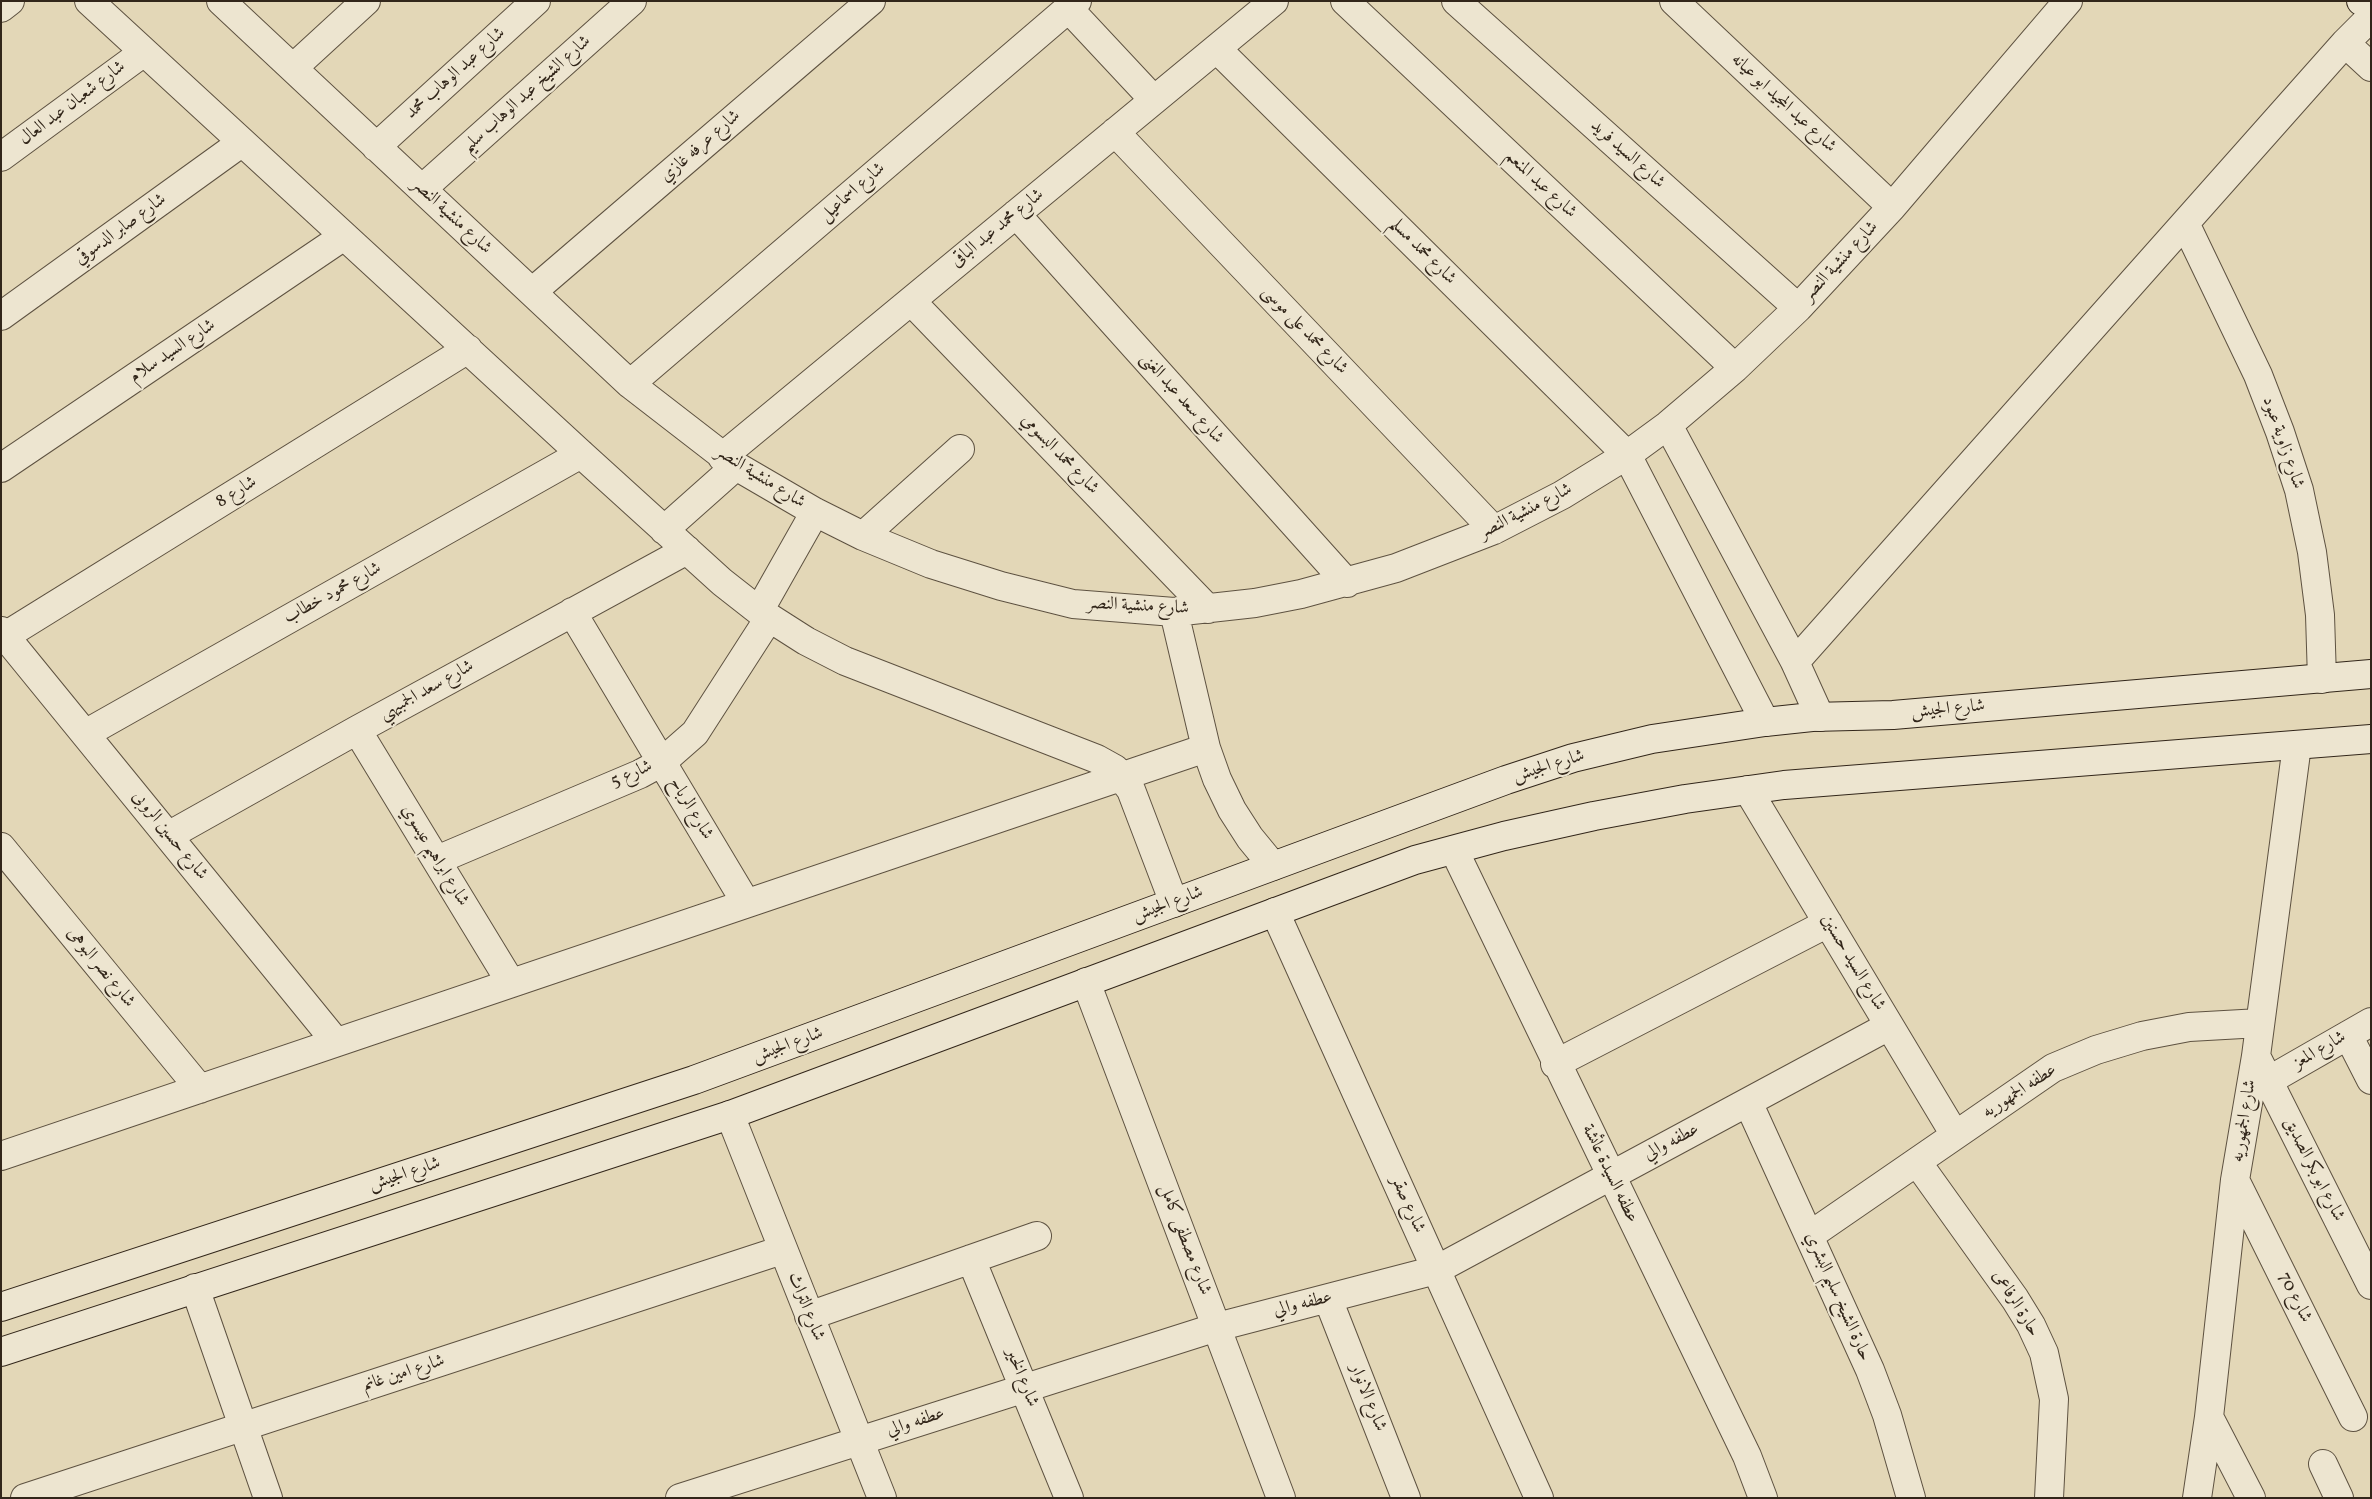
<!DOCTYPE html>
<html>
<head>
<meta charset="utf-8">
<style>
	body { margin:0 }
	#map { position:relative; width:2372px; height:1499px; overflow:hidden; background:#e3d7b7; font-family:Vollkorn,serif }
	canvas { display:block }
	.frame { position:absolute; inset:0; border:2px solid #32261a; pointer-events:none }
</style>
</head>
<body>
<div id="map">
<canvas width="2372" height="1499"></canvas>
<div class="frame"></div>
</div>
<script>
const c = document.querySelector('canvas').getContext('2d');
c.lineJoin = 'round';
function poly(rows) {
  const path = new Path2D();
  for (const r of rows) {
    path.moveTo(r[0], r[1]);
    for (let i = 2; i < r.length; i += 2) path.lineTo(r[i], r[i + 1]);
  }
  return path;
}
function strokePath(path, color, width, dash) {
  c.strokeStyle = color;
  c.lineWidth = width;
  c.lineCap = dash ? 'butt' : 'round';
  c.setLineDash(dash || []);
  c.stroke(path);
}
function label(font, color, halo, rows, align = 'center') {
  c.font = font + ' Vollkorn,Amiri,serif';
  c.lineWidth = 4;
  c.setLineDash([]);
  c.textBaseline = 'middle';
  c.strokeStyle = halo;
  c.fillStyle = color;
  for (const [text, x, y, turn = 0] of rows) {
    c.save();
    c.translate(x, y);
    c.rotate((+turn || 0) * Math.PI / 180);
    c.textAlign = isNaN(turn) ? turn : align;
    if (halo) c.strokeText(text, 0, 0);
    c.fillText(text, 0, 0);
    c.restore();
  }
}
const minor = poly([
	[89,1,581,454,722,582,759,611,806,641,845,661,1097,759,1115,769,1131,790,1174,903],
	[221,1,630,384,736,466,815,512,863,536,931,564,1001,586,1073,604,1174,612,1255,603,1301,594,1396,568,1494,530,1562,495,1627,455,1668,425,1735,368,1798,308,1892,207,2068,1],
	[1345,1,1735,368],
	[1456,1,1798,308],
	[1674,1,1892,207],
	[1,8,10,1],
	[1068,8,1154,100],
	[2345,43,2371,67],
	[1217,49,1627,455,1765,722],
	[293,68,366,1],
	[1115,132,1494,530],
	[376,147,536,1],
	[1,157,144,52],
	[422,189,632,1],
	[1016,214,1347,583],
	[2185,223,2258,375,2280,432,2299,490,2312,552,2320,615,2322,679],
	[532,292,871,1],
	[911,301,1208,609],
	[1,316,241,143],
	[630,384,1077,1],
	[1668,425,1795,662,1820,717],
	[722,457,1274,1],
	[1,468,344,236],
	[664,530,736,466],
	[863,536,960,449],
	[759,611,815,512],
	[572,612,746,903],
	[1174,612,1206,748,1217,779,1232,810,1250,838,1273,866],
	[1,631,336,1042],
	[5,636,468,349],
	[1795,662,2345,43,2371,17],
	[357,730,511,983],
	[85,734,581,454],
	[1748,790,1955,1135],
	[168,836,357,730,687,550],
	[1,847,200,1089],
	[1454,850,1747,1456,1763,1498],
	[437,860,640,774,662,762,695,733,769,618],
	[1275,912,1539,1498],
	[1086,982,1281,1498],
	[2348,1035,2371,1080],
	[2256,1056,2371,1285],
	[1555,1064,1828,923],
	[2268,1081,2371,1022],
	[1748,1102,1870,1370,1887,1415,1911,1498],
	[730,1115,882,1498],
	[1,1156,1206,748],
	[1917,1162,2015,1299,2031,1325,2044,1353,2054,1399,2049,1498],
	[2235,1180,2353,1417],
	[1809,1236,2053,1068,2096,1050,2142,1036,2189,1027,2260,1023],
	[971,1259,1069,1498],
	[195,1288,268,1498],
	[1328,1299,1406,1498],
	[809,1316,1037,1236],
	[2209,1417,2251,1498],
	[2323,1464,2339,1498],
	[25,1498,782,1250],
	[680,1498,1217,1327,1436,1270,1889,1026],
	[2197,1498,2209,1417,2235,1180,2256,1056,2297,745]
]);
const secondary = poly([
	[2361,1,2371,4],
	[1,1307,694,1080,1506,780,1573,758,1652,739,1765,722,1812,717,1893,715,2371,674],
	[1,1352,730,1115,1415,860,1504,836,1594,816,1685,799,1784,785,2371,739]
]);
const streetNames = [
	["شارع عبد الوهاب محمد",456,74,-42],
	["شارع الشيخ عبد الوهاب سليم",527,95,-42],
	["شارع شعبان عبد العال",73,104,-37],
	["شارع عبد المجيد ابو عيانه",1783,104,43],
	["شارع عرفه غازي",701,147,-41],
	["شارع السيد فريد",1627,155,42],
	["شارع عبد المنعم",1540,185,43],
	["شارع اسماعيل",853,193,-41],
	["شارع منشية النصر",451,217,43],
	["شارع محمد عبد الباقى",998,229,-39],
	["شارع صابر الدسوقي",121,230,-36],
	["شارع محمد مسلم",1422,252,45],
	["شارع منشية النصر",1841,262,-47],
	["شارع محمد على موسى",1304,331,46],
	["شارع السيد سلام",173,352,-34],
	["شارع سعد عبد الغنى",1181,399,48],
	["شارع زاوية عبود",2282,443,71],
	["شارع محمد البسومي",1059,455,46],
	["شارع منشية النصر",760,478,32],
	["شارع 8",237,493,-32],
	["شارع منشية النصر",1526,512,-27],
	["شارع محمود خطاب",333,594,-29],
	["شارع منشية النصر",1138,607,3],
	["شارع سعد الجمبيهي",427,691,-29],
	["شارع الجيش",1948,710,-5],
	["شارع الجيش",1549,767,-17],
	["شارع 5",632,775,-24],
	["شارع الرباح",690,809,59],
	["شارع حسين الروبى",169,836,51],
	["شارع ابراهيم عيسوي",434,856,59],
	["شارع الجيش",1168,905,-20],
	["شارع السيد حسنين",1852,963,59],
	["شارع نصر البوهى",100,968,51],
	["شارع الجيش",788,1046,-20],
	["شارع المعز",2320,1051,-30],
	["عطفه الجمهوريه",2020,1092,-33],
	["شارع الجمهوريه",2245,1121,-81],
	["عطفه والي",1672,1143,-28],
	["شارع ابو بكر الصديق",2313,1170,63],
	["عطفه السيدة عائشة",1609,1174,64],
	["شارع الجيش",405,1175,-18],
	["شارع صقر",1407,1205,66],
	["شارع مصطفى كامل",1184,1240,69],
	["حارة الشيخ سليم البشري",1837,1297,66],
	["شارع 70",2294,1298,63],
	["حارة الرفاعى",2015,1304,58],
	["عطفه والي",1303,1305,-14],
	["شارع التراث",805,1307,68],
	["شارع امين غانم",404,1374,-18],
	["شارع الخير",1021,1378,68],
	["شارع الانوار",1367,1398,68],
	["عطفه والي",916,1423,-18]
];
strokePath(minor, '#5e5241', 30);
strokePath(secondary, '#32261a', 30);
strokePath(minor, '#ede5d0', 28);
strokePath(secondary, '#ede5d0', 28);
label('18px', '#32261a', '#ede5d0', streetNames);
</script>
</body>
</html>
